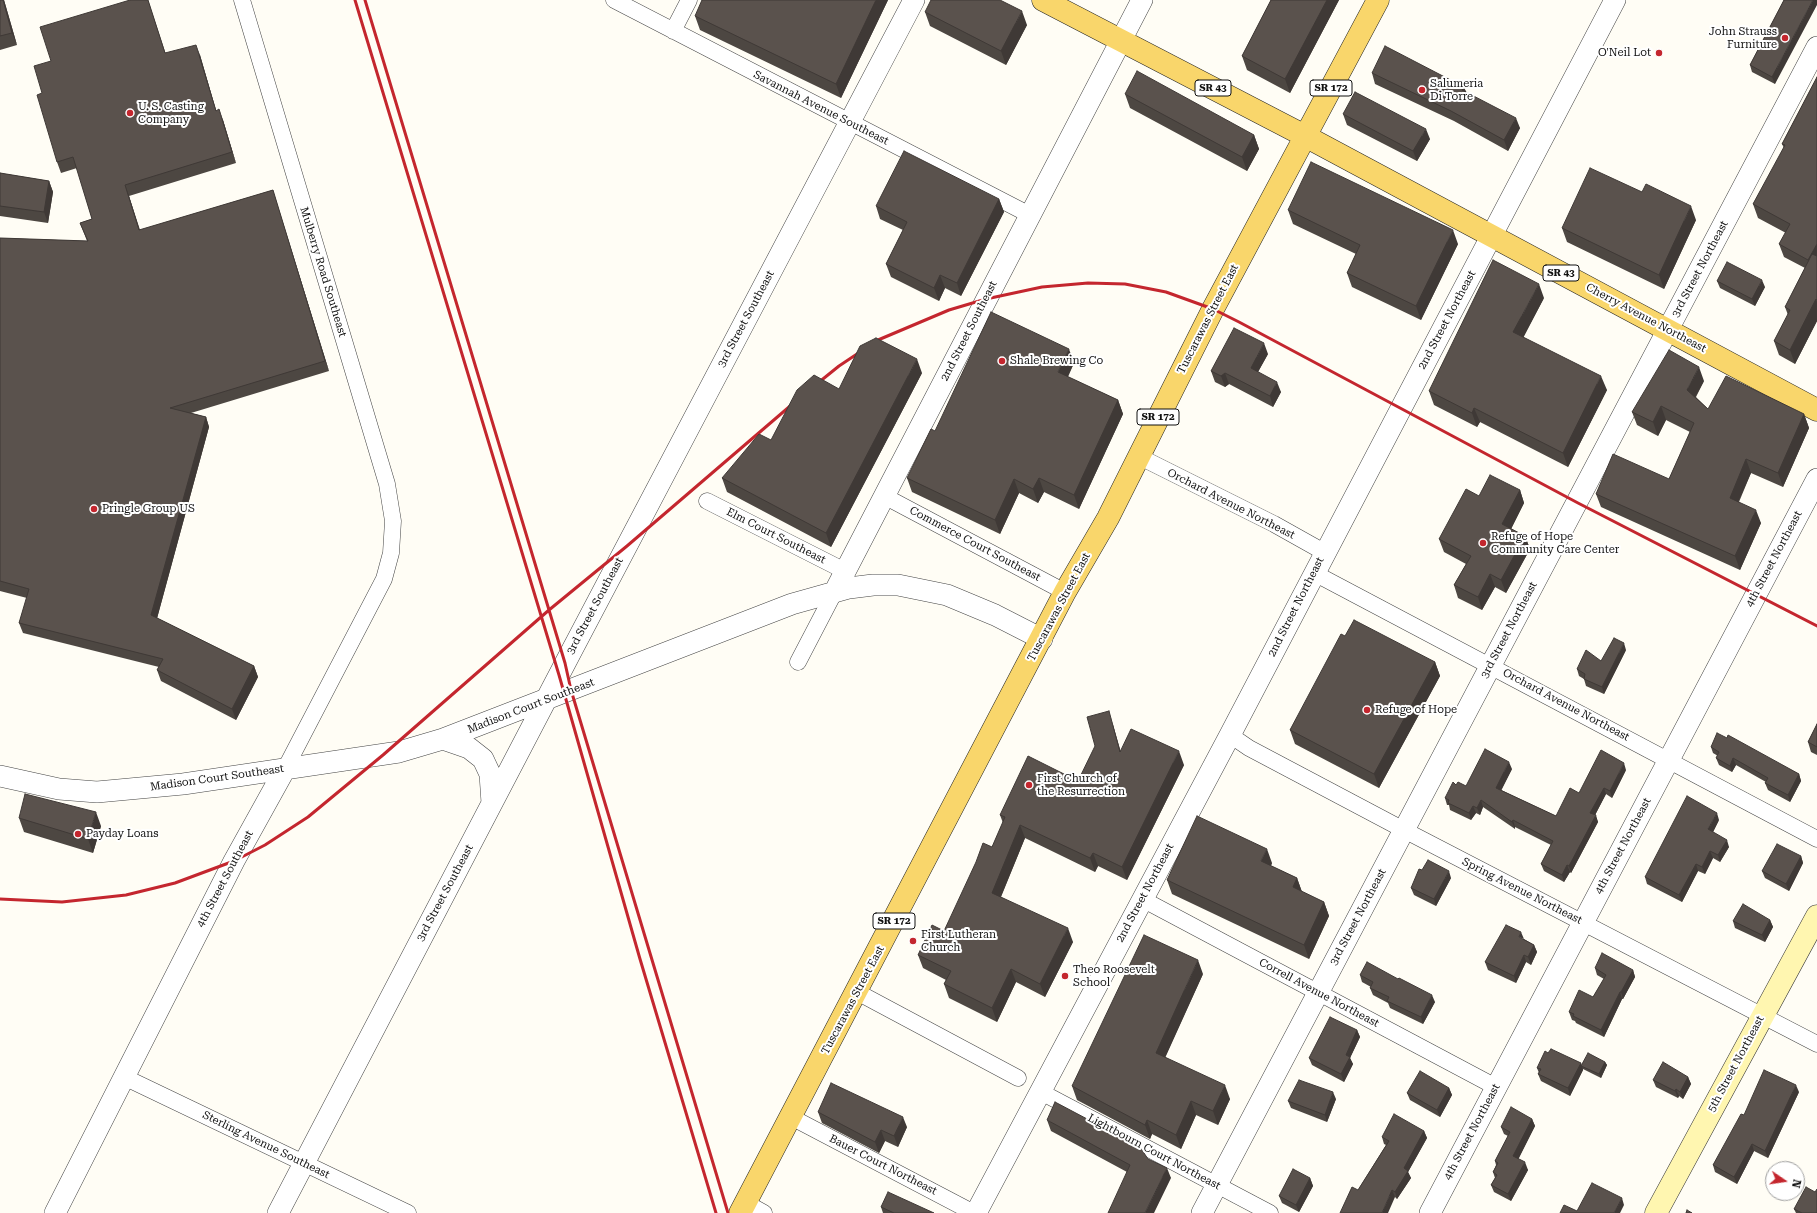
<!DOCTYPE html>
<html>
<head>
<meta charset="utf-8">
<style>
	body { margin:0 }
	#map { position:relative; width:1817px; height:1213px; overflow:hidden; background:#fffdf5; font-family:"Roboto Serif",serif }
	canvas { display:block }
	.north { position:absolute; left:1765px; top:1161px; width:40px; height:40px; box-sizing:border-box; background:#fff; border:1px solid #a0a0a0; border-radius:50%; rotate:103deg; font-size:11px; font-weight:700; line-height:16px; text-align:center; color:#111 }
	.north::after { content:''; display:block; margin:auto; width:14px; height:18px; background:#c4262e; clip-path:polygon(50% 0,100% 100%,50% 72%,0 100%) }
</style>
</head>
<body>
<div id="map">
<canvas width="1817" height="1213"></canvas>
<div class="north">N</div>
</div>
<script>
const c = document.querySelector('canvas').getContext('2d');
c.lineJoin = 'round';
function poly(rows) {
  const path = new Path2D();
  for (const r of rows) {
    path.moveTo(r[0], r[1]);
    for (let i = 2; i < r.length; i += 2) path.lineTo(r[i], r[i + 1]);
  }
  return path;
}
function strokePath(path, color, width, dash) {
  c.strokeStyle = color;
  c.lineWidth = width;
  c.lineCap = dash ? 'butt' : 'round';
  c.setLineDash(dash || []);
  c.stroke(path);
}
function paint(path, color) {
  c.fillStyle = color;
  c.fill(path, 'evenodd');
}
function label(font, color, halo, rows, align = 'center') {
  c.font = font + ' "Roboto Serif",serif';
  c.lineWidth = 4;
  c.setLineDash([]);
  c.textBaseline = 'middle';
  c.strokeStyle = halo;
  c.fillStyle = color;
  for (const [text, x, y, turn = 0] of rows) {
    c.save();
    c.translate(x, y);
    c.rotate((+turn || 0) * Math.PI / 180);
    c.textAlign = isNaN(turn) ? turn : align;
    if (halo) c.strokeText(text, 0, 0);
    c.fillText(text, 0, 0);
    c.restore();
  }
}
const minor = poly([
	[242,0,387,484,393,521,391,553,384,579,285,769],
	[614,0,1030,215],
	[673,31,689,0],
	[1138,456,1274,524,1324,552],
	[884,496,1065,592],
	[707,501,845,571],
	[1314,573,1817,839],
	[798,662,835,591],
	[1230,735,1249,748,1404,830,1817,1044],
	[1142,899,1496,1087],
	[857,992,1018,1078],
	[124,1077,408,1213],
	[1039,1091,1270,1213],
	[791,1117,974,1213],
	[746,1203,764,1213]
]);
const tertiary = poly([
	[835,591,1142,0],
	[443,739,469,748,483,759,490,774,492,803],
	[0,776,59,789,97,792,183,784,399,752,443,739,792,604,849,588,873,585,898,585,947,595,995,615,1042,639],
	[55,1213,234,861,285,769],
	[278,1213,571,652,914,0],
	[976,1213,1230,735,1615,0],
	[1202,1213,1817,47],
	[1430,1213,1817,479]
]);
const secondary = poly([
	[1656,1213,1817,916]
]);
const primary = poly([
	[1043,0,1305,136,1817,410],
	[740,1213,1065,592,1108,518,1213,309,1378,0]
]);
const rail = poly([
	[355,0,559,675,640,959,716,1213],
	[365,0,565,663,571,690,728,1213],
	[813,387,839,366,878,340,949,310,986,299,1042,287,1088,283,1125,284,1166,292,1213,309,1239,322,1578,503,1817,626],
	[0,899,62,902,126,895,175,883,234,861,265,845,308,817,383,755,549,610,627,546,796,401]
]);
const wall = poly([
	[0,0,4,0,17,45,0,50],
	[148,0,165,53,200,55,216,110,223,120,236,163,129,196,140,230,273,190,276,200,329,371,191,413,206,417,209,427,157,618,254,666,258,677,236,720,161,681,157,670,159,667,23,633,19,623,27,598,0,591,0,238,87,241,80,223,92,219,77,168,61,173,57,162,42,93,51,61],
	[888,0,841,98,700,30,695,16],
	[1271,0,1339,0,1290,93,1247,70,1242,56],
	[1784,0,1775,84,1752,72,1750,65],
	[925,12,1027,25,1006,65,930,26],
	[1372,73,1464,87,1466,92,1520,128,1508,151,1454,121,1375,84],
	[1817,77,1817,321,1795,364,1779,355,1774,341,1788,315,1785,307,1805,268,1784,257,1779,244,1786,233,1758,218,1753,204,1784,148,1782,144],
	[1125,94,1254,135,1259,149,1247,171,1130,108],
	[1343,114,1430,139,1417,161,1347,125],
	[0,173,49,181,53,192,48,223,0,216],
	[999,199,1004,212,961,296,945,288,939,301,891,277,886,264,903,230,880,219,876,206],
	[1288,210,1458,244,1421,320,1352,287,1347,273,1356,254,1293,224],
	[1696,220,1664,289,1567,242,1562,228],
	[1717,281,1765,287,1755,306,1720,288],
	[1544,298,1523,337,1607,390,1568,467,1480,422,1477,427,1434,405,1429,391],
	[1268,354,1258,372,1281,392,1273,407,1229,384,1225,387,1215,382,1211,371],
	[1074,363,1068,377,1118,400,1123,414,1079,509,1044,492,1038,503,1019,493,1000,534,912,492,907,478],
	[922,373,831,547,727,492,722,478,839,389],
	[1704,381,1696,397,1708,409,1804,414,1809,428,1783,487,1751,473,1739,502,1761,523,1740,570,1601,507,1596,494,1669,479,1690,432,1666,420,1658,436,1637,425,1632,412],
	[1520,490,1524,503,1511,529,1525,536,1530,549,1506,593,1495,587,1482,610,1458,598,1454,585,1466,564,1444,552,1439,539,1479,496],
	[1345,636,1435,662,1440,676,1379,788,1295,744,1290,730],
	[1626,650,1604,694,1586,686,1584,679,1579,676,1577,669,1601,661],
	[1817,724,1817,755,1811,752,1808,742],
	[1113,725,1120,751,1184,765,1127,880,1098,866,1095,872,1025,838,1001,897,1073,942,1045,997,1016,982,997,1022,949,998,944,984,946,980,923,968,918,955,944,931,992,847,1003,823,1000,815,1078,781],
	[1727,738,1799,774,1801,781,1790,802,1768,790,1765,783,1766,782,1736,765,1732,772,1719,765,1716,758,1718,756,1713,753,1711,747],
	[1512,769,1501,790,1556,816,1579,793,1626,770,1612,798,1606,794,1595,815,1598,822,1571,873,1570,872,1564,882,1544,871,1541,864,1551,845,1515,827,1515,829,1483,807,1480,815,1476,813,1471,820,1450,810,1449,805,1447,805,1445,798,1456,785,1466,786],
	[19,818,101,826,93,853,24,832],
	[1719,820,1713,832,1729,847,1720,862,1713,858,1705,874,1698,871,1682,902,1647,884,1645,877],
	[1801,856,1803,863,1789,891,1765,878,1762,871],
	[1272,863,1271,866,1297,878,1302,892,1324,902,1329,916,1309,959,1172,894,1167,880],
	[1451,878,1436,906,1414,895,1411,888],
	[1770,920,1773,927,1765,942,1735,928,1733,921],
	[1524,939,1534,945,1537,952,1531,965,1526,962,1516,983,1488,970,1485,962],
	[1595,968,1633,970,1635,977,1623,999,1622,999,1604,1037,1576,1023,1575,1021,1572,1020,1569,1012,1593,997,1604,979,1597,975],
	[1203,974,1165,1057,1230,1099,1218,1125,1196,1115,1181,1149,1152,1134,1150,1139,1077,1100,1072,1086],
	[1360,975,1435,1002,1423,1024,1390,1008,1388,1003,1373,995,1370,988,1371,987,1362,982],
	[1357,1030,1360,1037,1350,1058,1353,1064,1344,1082,1312,1065,1309,1058],
	[1548,1053,1581,1063,1581,1065,1605,1062,1607,1065,1601,1078,1583,1069,1583,1070,1570,1096,1541,1081,1538,1074,1539,1073,1537,1068],
	[1688,1077,1691,1084,1683,1099,1679,1096,1678,1098,1656,1087,1653,1080],
	[1449,1088,1452,1095,1440,1117,1410,1100,1407,1093],
	[1799,1092,1768,1158,1754,1151,1737,1184,1715,1172,1713,1165,1744,1115],
	[1336,1099,1327,1122,1291,1108,1288,1101],
	[818,1112,907,1127,898,1147,885,1141,879,1153,822,1123],
	[1532,1119,1535,1126,1518,1159,1528,1170,1511,1201,1494,1192,1491,1185,1495,1178,1493,1172,1496,1165,1495,1161,1508,1136,1504,1134,1501,1127],
	[1047,1120,1148,1159,1171,1178,1127,1172,1051,1131],
	[1424,1131,1427,1138,1408,1172,1411,1178,1397,1199,1395,1197,1358,1190,1386,1145,1384,1144,1382,1137],
	[1310,1178,1313,1186,1299,1212,1282,1203,1279,1196],
	[1815,1192,1817,1213,1796,1213,1794,1209],
	[881,1207,934,1213,883,1213]
]);
const shadedWall = poly([
	[3,0,4,0,17,45,12,33],
	[148,0,150,6,169,64,165,53],
	[876,0,888,0,841,98,836,84],
	[1327,0,1339,0,1290,93,1285,79],
	[1813,0,1817,0,1817,5,1775,84,1772,77],
	[1022,11,1027,25,1006,65,1001,51],
	[196,45,200,55,219,121,216,111],
	[1464,87,1468,97,1462,90],
	[219,109,223,120,236,163,232,152],
	[1516,118,1520,128,1508,151,1504,140],
	[1426,129,1430,139,1417,161,1413,151],
	[1254,135,1259,149,1247,171,1242,157],
	[49,181,53,192,48,223,44,212],
	[125,185,129,196,143,241,139,230],
	[273,190,276,200,329,371,325,361],
	[999,199,1004,212,961,296,957,283],
	[1691,206,1696,220,1664,289,1659,275],
	[1453,230,1458,244,1421,320,1416,306],
	[1817,244,1817,266,1813,273,1808,260],
	[940,275,945,288,939,301,934,288],
	[1762,280,1765,287,1755,306,1752,299],
	[1539,284,1544,298,1519,346,1513,332],
	[1816,299,1817,302,1817,321,1795,364,1790,350],
	[1264,343,1268,354,1254,379,1251,368],
	[1069,349,1074,363,1063,386,1058,372],
	[917,359,922,373,831,547,826,533],
	[1699,367,1704,381,1692,403,1687,390],
	[1225,373,1229,384,1225,387,1221,376],
	[1601,376,1607,390,1568,467,1563,453],
	[1277,382,1281,392,1273,407,1270,396],
	[1118,400,1123,414,1079,509,1074,495],
	[1661,406,1666,420,1658,436,1653,422],
	[1474,408,1480,422,1477,427,1472,413],
	[1804,414,1809,428,1783,487,1778,473],
	[206,417,209,427,155,626,151,615],
	[1746,459,1751,473,1734,511,1730,498],
	[1039,478,1044,492,1038,503,1033,489],
	[1014,479,1019,493,1000,534,995,520],
	[1520,490,1524,503,1507,537,1502,524],
	[1756,510,1761,523,1740,570,1735,556],
	[1525,536,1530,549,1506,593,1501,580],
	[1490,574,1495,587,1482,610,1478,597],
	[1624,643,1626,650,1604,694,1602,687],
	[1435,662,1440,676,1379,788,1374,774],
	[254,666,258,677,236,720,232,709],
	[1109,711,1113,725,1125,766,1120,752],
	[1179,751,1184,765,1127,880,1122,867],
	[1733,758,1736,765,1732,772,1730,766],
	[1509,762,1512,769,1499,795,1496,788],
	[1624,763,1626,770,1612,798,1610,791],
	[1799,774,1801,781,1790,802,1788,795],
	[1604,788,1606,794,1593,819,1590,813],
	[1481,800,1483,807,1480,815,1477,808],
	[1473,806,1476,813,1471,820,1469,813],
	[96,812,101,826,93,853,88,839],
	[1717,813,1719,820,1711,836,1708,829],
	[1596,815,1598,822,1571,873,1569,866],
	[1513,820,1515,827,1515,829,1512,822],
	[1020,825,1025,838,997,906,992,893],
	[1727,840,1729,847,1720,862,1718,855],
	[1267,849,1272,863,1266,875,1261,861],
	[1710,851,1713,858,1705,874,1702,867],
	[1093,853,1098,866,1095,872,1090,858],
	[1801,856,1803,863,1789,891,1786,884],
	[1696,864,1698,871,1682,902,1679,895],
	[1567,865,1570,872,1564,882,1562,875],
	[1449,871,1451,878,1436,906,1434,899],
	[1297,878,1302,892,1293,887],
	[1324,902,1329,916,1309,959,1304,945],
	[1770,920,1773,927,1765,942,1762,935],
	[1068,928,1073,942,1045,997,1040,984],
	[1521,932,1524,939,1519,937],
	[1534,945,1537,952,1531,965,1528,957],
	[1524,955,1526,962,1516,983,1514,976],
	[1198,960,1203,974,1161,1067,1156,1053],
	[1011,969,1016,982,997,1022,992,1008],
	[1633,970,1635,977,1623,999,1621,992],
	[1620,992,1622,999,1604,1037,1601,1030],
	[1432,995,1435,1002,1423,1024,1421,1017],
	[1357,1030,1360,1037,1350,1058,1353,1064,1344,1082,1341,1074,1346,1055],
	[1605,1062,1607,1065,1601,1078,1599,1074],
	[1581,1063,1583,1070,1570,1096,1568,1088],
	[1688,1077,1691,1084,1683,1099,1680,1092],
	[1225,1085,1230,1099,1218,1125,1213,1111],
	[1796,1085,1799,1092,1768,1158,1765,1151],
	[1449,1088,1452,1095,1440,1117,1437,1110],
	[1676,1089,1679,1096,1678,1098,1675,1091],
	[1333,1092,1336,1099,1327,1122,1325,1115],
	[1191,1101,1196,1115,1181,1149,1176,1135],
	[903,1117,907,1127,898,1147,894,1136],
	[1532,1119,1535,1126,1516,1164,1513,1156],
	[1147,1120,1152,1134,1150,1139,1145,1125],
	[881,1130,885,1141,879,1153,875,1142],
	[1424,1131,1427,1138,1408,1172,1411,1178,1397,1199,1395,1192,1404,1168],
	[1752,1144,1754,1151,1737,1184,1734,1177],
	[1525,1162,1528,1170,1511,1201,1508,1194],
	[1167,1168,1171,1178,1154,1213,1145,1213],
	[1310,1178,1313,1186,1299,1212,1296,1205],
	[1392,1190,1395,1197,1388,1213,1382,1213],
	[1622,1198,1624,1205,1620,1213,1614,1213]
]);
const building = poly([
	[0,0,3,0,12,33,0,36,0,0],
	[130,0,148,0,165,53,196,45,216,111,219,109,232,152,125,185,139,230,273,190,325,361,170,408,206,417,151,615,254,666,232,709,157,670,163,659,19,623,29,589,0,581,0,238,88,241,80,223,92,219,73,157,57,162,37,95,42,93,34,66,51,61,40,27,130,0],
	[702,0,876,0,836,84,695,16,702,0],
	[931,0,1000,0,1022,11,1001,51,925,12,931,0],
	[1271,0,1327,0,1285,79,1242,56,1271,0],
	[1784,0,1813,0,1772,77,1750,65,1784,0],
	[1385,46,1464,87,1462,90,1516,118,1504,140,1451,111,1372,73,1385,46],
	[1137,71,1254,135,1242,157,1125,94,1137,71],
	[1817,77,1817,244,1808,260,1779,244,1790,224,1753,204,1785,145,1782,144,1817,77],
	[1355,92,1426,129,1413,151,1343,114,1355,92],
	[904,151,999,199,957,283,940,275,934,288,886,264,907,222,876,206,904,151],
	[1311,162,1453,230,1416,306,1347,273,1360,245,1288,210,1311,162],
	[1590,168,1642,192,1646,184,1691,206,1659,275,1562,228,1590,168],
	[0,173,49,181,44,212,0,206,0,173],
	[1812,254,1817,256,1817,300,1816,299,1790,350,1774,341,1790,310,1785,307,1812,254],
	[1493,260,1539,284,1513,332,1601,376,1563,453,1474,408,1472,413,1429,391,1493,260],
	[1727,262,1762,280,1752,299,1717,281,1727,262],
	[991,312,1069,349,1058,372,1118,400,1074,495,1039,478,1033,489,1014,479,995,520,907,478,931,429,935,431,991,312],
	[1234,328,1264,343,1251,368,1277,382,1270,396,1225,373,1221,376,1211,371,1234,328],
	[876,338,917,359,826,533,722,478,759,434,771,440,797,390,814,375,839,389,860,346,876,338],
	[1669,350,1699,367,1687,390,1708,409,1726,376,1804,414,1778,473,1746,459,1730,498,1756,510,1735,556,1596,494,1613,454,1669,479,1694,423,1661,406,1653,422,1632,412,1669,350],
	[1490,475,1520,490,1502,524,1525,536,1501,580,1490,574,1478,597,1454,585,1471,556,1439,539,1466,489,1479,496,1490,475],
	[1354,620,1435,662,1374,774,1290,730,1341,634,1345,636,1354,620],
	[1614,638,1624,643,1602,687,1584,679,1585,674,1577,669,1586,650,1601,661,1614,638],
	[1109,711,1120,752,1131,729,1179,751,1122,867,1093,853,1090,858,1020,825,992,893,1068,928,1040,984,1011,969,992,1008,944,984,951,971,918,955,932,925,944,931,976,862,983,843,992,847,1005,817,1000,815,1028,756,1078,781,1095,746,1087,717,1109,711],
	[1817,724,1817,747,1808,742,1817,724],
	[1717,733,1727,738,1728,735,1799,774,1788,795,1765,783,1768,778,1733,758,1730,766,1716,758,1719,752,1711,747,1717,733],
	[1485,749,1509,762,1496,788,1556,816,1570,788,1579,793,1601,750,1624,763,1610,791,1604,788,1590,813,1596,815,1569,866,1567,865,1562,875,1541,864,1553,841,1513,820,1512,822,1481,800,1477,808,1473,806,1469,813,1448,803,1449,800,1445,798,1453,782,1456,785,1458,782,1466,786,1485,749],
	[25,794,96,812,88,839,19,818,25,794],
	[1687,796,1717,813,1708,829,1727,840,1718,855,1710,851,1702,867,1696,864,1679,895,1645,877,1687,796],
	[1197,816,1267,849,1261,861,1297,878,1293,887,1324,902,1304,945,1167,880,1197,816],
	[1777,844,1801,856,1786,884,1762,871,1777,844],
	[1428,860,1449,871,1434,899,1411,888,1419,869,1422,870,1428,860],
	[1743,904,1770,920,1762,935,1733,921,1743,904],
	[1506,925,1521,932,1519,937,1534,945,1528,957,1524,955,1514,976,1485,962,1506,925],
	[1144,935,1198,960,1156,1053,1225,1085,1213,1111,1191,1101,1176,1135,1147,1120,1145,1125,1072,1086,1144,935],
	[1602,953,1633,970,1621,992,1620,992,1601,1030,1573,1016,1574,1014,1569,1012,1579,990,1593,997,1606,975,1595,968,1602,953],
	[1367,962,1398,979,1399,978,1432,995,1421,1017,1387,1001,1389,997,1370,988,1373,982,1360,975,1367,962],
	[1330,1017,1357,1030,1346,1055,1350,1057,1341,1074,1309,1058,1330,1017],
	[1551,1049,1581,1063,1568,1088,1538,1074,1541,1069,1537,1068,1545,1051,1548,1053,1551,1049],
	[1588,1053,1605,1062,1599,1074,1581,1066,1588,1053],
	[1663,1062,1688,1077,1680,1092,1676,1089,1675,1091,1653,1080,1663,1062],
	[1764,1070,1796,1085,1765,1151,1752,1144,1734,1177,1713,1165,1741,1114,1744,1115,1764,1070],
	[1420,1071,1449,1088,1437,1110,1407,1093,1420,1071],
	[1299,1080,1333,1092,1325,1115,1288,1101,1299,1080],
	[831,1083,903,1117,894,1136,881,1130,875,1142,818,1112,831,1083],
	[1055,1102,1140,1147,1148,1159,1167,1168,1145,1213,1108,1213,1130,1165,1047,1120,1055,1102],
	[1511,1107,1532,1119,1513,1156,1525,1162,1508,1194,1491,1185,1497,1175,1493,1172,1498,1163,1495,1161,1510,1132,1501,1127,1511,1107],
	[1394,1114,1424,1131,1404,1168,1408,1171,1395,1192,1392,1190,1382,1213,1340,1213,1352,1187,1358,1190,1389,1141,1382,1137,1394,1114],
	[1293,1169,1310,1178,1296,1205,1279,1196,1293,1169],
	[1592,1183,1622,1198,1614,1213,1560,1213,1564,1205,1577,1211,1592,1183],
	[1806,1187,1815,1192,1817,1189,1817,1213,1802,1213,1794,1209,1806,1187],
	[888,1192,934,1213,894,1213,881,1207,888,1192],
	[1687,1210,1692,1213,1686,1213,1687,1210]
]);
const markers = [
	[1785,38,4,"#c4262e"],
	[1659,53,4,"#c4262e"],
	[1422,90,4,"#c4262e"],
	[130,113,4,"#c4262e"],
	[1002,361,4,"#c4262e"],
	[94,509,4,"#c4262e"],
	[1483,543,4,"#c4262e"],
	[1367,710,4,"#c4262e"],
	[1029,785,4,"#c4262e"],
	[78,834,4,"#c4262e"],
	[913,941,4,"#c4262e"],
	[1065,976,4,"#c4262e"]
];
const shields = [
	[1213,88,36],
	[1331,88,42],
	[1561,273,36],
	[1158,417,42],
	[894,921,42]
];
const shieldNames = [
	["SR 43",1213,88],
	["SR 172",1331,88],
	["SR 43",1561,273],
	["SR 172",1158,417],
	["SR 172",894,921]
];
const poiNames = [
	["John Strauss",1777,32,"right"],
	["Furniture",1777,45,"right"],
	["O'Neil Lot",1651,53,"right"],
	["Salumeria",1430,84],
	["Di Torre",1430,97],
	["U. S. Casting",138,107],
	["Company",138,120],
	["Shale Brewing Co",1010,361],
	["Pringle Group US",102,509],
	["Refuge of Hope",1491,537],
	["Community Care Center",1491,550],
	["Refuge of Hope",1375,710],
	["First Church of",1037,779],
	["the Resurrection",1037,792],
	["Payday Loans",86,834],
	["First Lutheran",921,935],
	["Church",921,948],
	["Theo Roosevelt",1073,970],
	["School",1073,983]
];
const streetNames = [
	["Savannah Avenue Southeast",821,108,27],
	["3rd Street Northeast",1700,269,-62],
	["Mulberry Road Southeast",323,272,73],
	["Cherry Avenue Northeast",1646,318,28],
	["3rd Street Southeast",746,319,-62],
	["Tuscarawas Street East",1208,319,-63],
	["2nd Street Northeast",1447,320,-62],
	["2nd Street Southeast",969,331,-63],
	["Orchard Avenue Northeast",1231,504,27],
	["Elm Court Southeast",776,536,27],
	["Commerce Court Southeast",975,544,28],
	["4th Street Northeast",1774,559,-62],
	["3rd Street Southeast",595,606,-62],
	["Tuscarawas Street East",1059,607,-62],
	["2nd Street Northeast",1296,607,-63],
	["3rd Street Northeast",1509,630,-62],
	["Orchard Avenue Northeast",1566,705,28],
	["Madison Court Southeast",531,706,-21],
	["Madison Court Southeast",217,778,-8],
	["4th Street Northeast",1623,846,-62],
	["4th Street Southeast",225,879,-62],
	["Spring Avenue Northeast",1522,891,27],
	["3rd Street Southeast",445,893,-62],
	["2nd Street Northeast",1145,893,-62],
	["3rd Street Northeast",1358,917,-62],
	["Correll Avenue Northeast",1319,993,28],
	["Tuscarawas Street East",853,1000,-62],
	["5th Street Northeast",1736,1064,-62],
	["4th Street Northeast",1472,1132,-62],
	["Sterling Avenue Southeast",266,1145,26],
	["Lightbourn Court Northeast",1154,1152,28],
	["Bauer Court Northeast",883,1165,27]
];
strokePath(minor, '#444', 17);
strokePath(tertiary, '#444', 22);
strokePath(secondary, '#333', 23);
strokePath(primary, '#222', 23);
strokePath(minor, '#fff', 16);
strokePath(tertiary, '#fff', 21);
strokePath(secondary, '#fff6b0', 22);
strokePath(primary, '#f9d66b', 22);
strokePath(rail, '#c4262e', 3);
paint(wall, '#4d4742');
paint(shadedWall, '#3f3936');
paint(building, '#5a524d');
strokePath(building, '#3f3936', 1);
for (const [x, y, r, color] of markers) {
  const dot = new Path2D();
  dot.arc(x, y, r, 0, 2 * Math.PI);
  c.fillStyle = color;
  c.fill(dot);
  strokePath(dot, '#fff', 1.5);
}
for (const [x, y, w] of shields) {
  const box = new Path2D();
  box.roundRect(x - w / 2, y - 8, w, 16, 3);
  c.fillStyle = '#fff';
  c.fill(box);
  strokePath(box, '#111', 1);
}
label('bold 10px', '#111', null, shieldNames);
label('11px', '#111', '#fff', poiNames, 'left');
label('11px', '#111', '#fff', streetNames);
</script>
</body>
</html>
